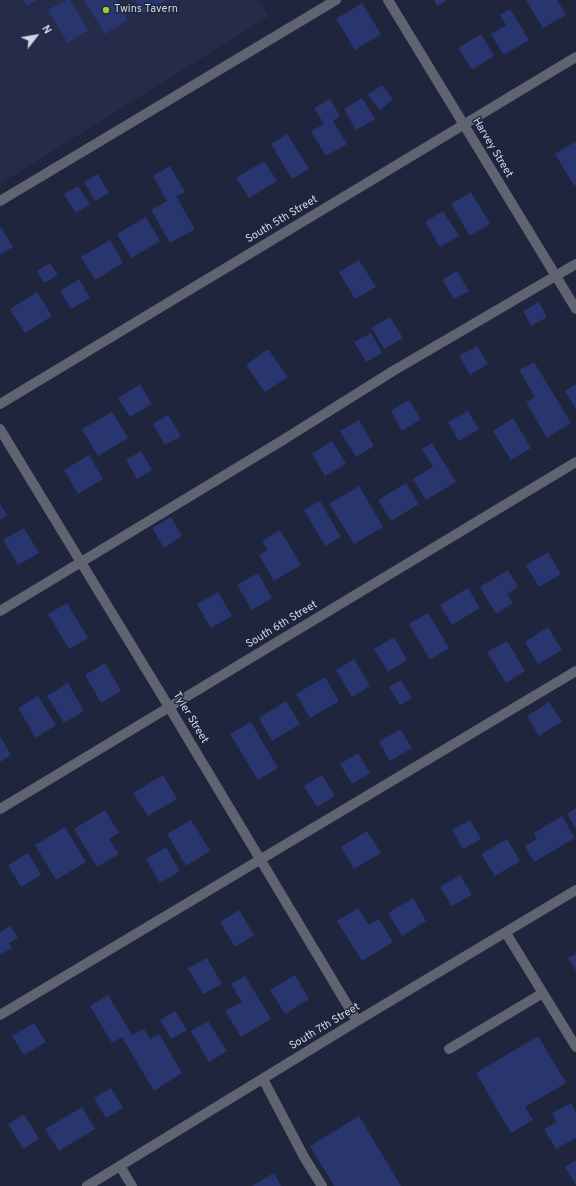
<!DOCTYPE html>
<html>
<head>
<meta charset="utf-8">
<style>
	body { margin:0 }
	#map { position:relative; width:576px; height:1186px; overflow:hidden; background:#1f253c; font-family:Overpass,sans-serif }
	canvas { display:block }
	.north { position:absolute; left:16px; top:16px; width:40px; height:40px; -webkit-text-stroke:3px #1f253c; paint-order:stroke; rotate:59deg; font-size:11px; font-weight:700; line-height:16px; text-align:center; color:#d2d7e6 }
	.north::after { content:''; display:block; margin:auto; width:14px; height:18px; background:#d2d7e6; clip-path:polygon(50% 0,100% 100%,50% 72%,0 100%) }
</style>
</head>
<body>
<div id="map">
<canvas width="576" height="1186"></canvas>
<div class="north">N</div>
</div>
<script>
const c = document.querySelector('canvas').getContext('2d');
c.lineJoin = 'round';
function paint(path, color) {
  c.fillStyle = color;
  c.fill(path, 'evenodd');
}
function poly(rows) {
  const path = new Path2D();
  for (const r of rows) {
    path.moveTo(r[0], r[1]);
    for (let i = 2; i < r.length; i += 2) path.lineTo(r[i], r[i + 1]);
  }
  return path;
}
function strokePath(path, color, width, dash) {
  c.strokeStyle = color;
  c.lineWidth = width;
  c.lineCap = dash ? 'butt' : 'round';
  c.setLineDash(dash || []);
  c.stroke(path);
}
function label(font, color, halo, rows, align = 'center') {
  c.font = font + ' Overpass,sans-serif';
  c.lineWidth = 3;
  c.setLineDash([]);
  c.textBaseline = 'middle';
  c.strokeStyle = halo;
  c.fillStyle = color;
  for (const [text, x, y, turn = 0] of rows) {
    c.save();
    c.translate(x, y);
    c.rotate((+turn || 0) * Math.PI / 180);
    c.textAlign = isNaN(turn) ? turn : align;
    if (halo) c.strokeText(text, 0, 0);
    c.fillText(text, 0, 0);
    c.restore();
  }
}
const built = poly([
	[0,0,259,0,269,16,0,184]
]);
const building = poly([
	[23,0,37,0,27,6],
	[66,0,70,0,88,30,68,43,48,10],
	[84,0,116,0,128,20,105,34],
	[135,0,167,0,143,14],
	[434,0,447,0,437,6],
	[526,0,557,0,566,15,543,28],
	[362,3,381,34,355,50,336,19],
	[510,9,529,40,504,55,491,34,506,25,500,15],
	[481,34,494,56,472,70,458,48],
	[382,85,393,99,380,110,368,95],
	[362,98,375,119,356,130,344,109],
	[330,99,340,116,333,121,347,144,326,156,311,131,324,124,314,108],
	[287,134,309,169,292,179,271,144],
	[576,141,576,184,574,186,555,154],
	[264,161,277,181,249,198,236,178],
	[170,166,185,192,176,196,195,229,170,243,151,210,167,201,153,176],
	[98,174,109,193,95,201,84,182],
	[78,186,90,204,76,213,64,194],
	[471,192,490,224,470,236,451,204],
	[443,211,459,236,440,247,425,222],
	[146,217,160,241,131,258,117,234],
	[1,227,13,247,0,255,0,228],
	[110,240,123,263,95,280,81,257],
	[359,260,376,287,355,299,339,272],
	[50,263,58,275,44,283,37,271],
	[457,271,469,291,454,299,442,280],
	[79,279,90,298,71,309,60,291],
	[37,292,52,316,25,333,10,309],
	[539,302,547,317,531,326,523,311],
	[390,317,403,338,384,349,372,328],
	[371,333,382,353,366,362,354,342],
	[477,346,488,364,470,375,459,356],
	[268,349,288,377,265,392,246,365],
	[534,362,571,423,547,438,526,402,535,397,519,370],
	[140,384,152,404,130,417,118,398],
	[576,384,576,409,565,391],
	[409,400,421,419,402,431,391,411],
	[468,411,479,429,459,441,448,422],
	[112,412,128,438,98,456,82,429],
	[168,415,181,436,165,445,153,424],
	[513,418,531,448,511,460,493,431],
	[359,420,374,446,356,457,340,431],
	[332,441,346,464,325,476,312,454],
	[432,443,456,482,426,500,413,479,433,467,422,449],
	[141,451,152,470,137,479,126,460],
	[89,455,103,479,78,494,64,470],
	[406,483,419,504,391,521,378,500],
	[359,486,383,527,354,544,329,504],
	[320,501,341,537,325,546,304,510],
	[0,504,7,515,0,520],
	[171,517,182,536,164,548,152,528],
	[24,528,39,553,18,565,3,540],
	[280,530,301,565,274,581,259,555,268,550,262,541],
	[548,552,561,574,539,587,526,565],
	[508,570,518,587,507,594,513,603,496,614,480,587],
	[258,573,272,598,252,610,237,585],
	[468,588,480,608,452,625,440,605],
	[218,592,232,616,211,628,197,604],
	[67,603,88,638,69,649,48,614],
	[428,613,449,648,430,660,409,624],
	[548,627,562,650,538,664,525,642],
	[394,637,407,660,388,672,374,649],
	[507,641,525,671,506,683,487,652],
	[354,659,370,686,352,697,336,670],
	[105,663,121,691,101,703,85,675],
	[325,677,339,701,310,718,296,694],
	[401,680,412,698,400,705,389,687],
	[68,683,84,711,64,723,47,696],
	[38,696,56,725,36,738,18,708],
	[286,701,300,724,272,741,259,718],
	[549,702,562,721,539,736,527,716],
	[251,722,278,768,258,780,230,734],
	[400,729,412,748,390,761,379,742],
	[0,736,11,755,0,762],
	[358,753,370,773,352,784,340,764],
	[163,775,177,799,148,816,133,793],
	[322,775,335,796,317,807,304,786],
	[576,808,576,829,567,814],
	[105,810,119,833,109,839,119,854,97,867,74,829],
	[562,816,575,838,534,862,525,846,537,839,534,833],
	[191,820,210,851,186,866,167,834],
	[470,820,481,839,463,849,452,830],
	[65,827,86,862,56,880,35,845],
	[367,831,381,853,354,869,341,847],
	[507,839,520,861,495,876,481,854],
	[166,847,180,871,160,883,146,859],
	[28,853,41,875,21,887,8,865],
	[460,875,472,895,452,906,440,887],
	[413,898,426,921,402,936,388,913],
	[358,908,369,925,379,919,393,942,362,961,337,921],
	[239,910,254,935,235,947,220,922],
	[11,926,18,938,9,943,12,948,0,955,0,932],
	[576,954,576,971,568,958],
	[207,958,222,984,203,994,188,968],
	[295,975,309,999,285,1014,270,990],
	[245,976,271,1019,241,1037,225,1011,242,1002,231,984],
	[108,995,132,1035,144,1029,150,1039,159,1034,182,1073,154,1091,122,1037,112,1043,90,1006],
	[175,1011,187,1030,171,1039,160,1020],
	[208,1021,227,1051,209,1062,191,1031],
	[34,1023,46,1042,24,1055,12,1036],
	[538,1036,566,1083,525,1107,533,1120,511,1133,476,1073],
	[111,1088,123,1108,106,1118,94,1098],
	[571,1103,576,1112,576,1138,556,1149,544,1129,557,1122,552,1113],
	[82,1107,95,1129,59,1151,45,1129],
	[24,1114,39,1139,23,1149,8,1124],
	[359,1116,401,1186,334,1186,310,1146],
	[576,1160,576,1185,565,1167],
	[274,1173,281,1186,252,1186]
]);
const minor = poly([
	[388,0,576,309],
	[0,201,336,0],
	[0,404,576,57],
	[0,429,169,707,357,1021],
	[0,611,283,440,393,371,576,264],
	[0,809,576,462],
	[506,933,576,1047],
	[0,1015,576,671],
	[449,1049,543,993],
	[263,1079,304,1157,322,1186],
	[120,1166,132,1186],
	[87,1186,357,1021,576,890]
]);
const markers = [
	[106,10,4,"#a5c822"]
];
const poiNames = [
	["Twins Tavern",114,10]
];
const streetNames = [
	["Harvey Street",492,148,59],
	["South 5th Street",282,220,-31],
	["South 6th Street",282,625,-31],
	["Tyler Street",190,718,59],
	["South 7th Street",325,1027,-31]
];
paint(built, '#242c49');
paint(building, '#29356e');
strokePath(minor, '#606470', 10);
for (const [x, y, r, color] of markers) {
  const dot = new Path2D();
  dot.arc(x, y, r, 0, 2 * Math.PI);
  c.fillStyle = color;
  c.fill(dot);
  strokePath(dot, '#1f253c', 1.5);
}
label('11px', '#d2d7e6', '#1f253c', poiNames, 'left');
label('11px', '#d2d7e6', '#1f253c', streetNames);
</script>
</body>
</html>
